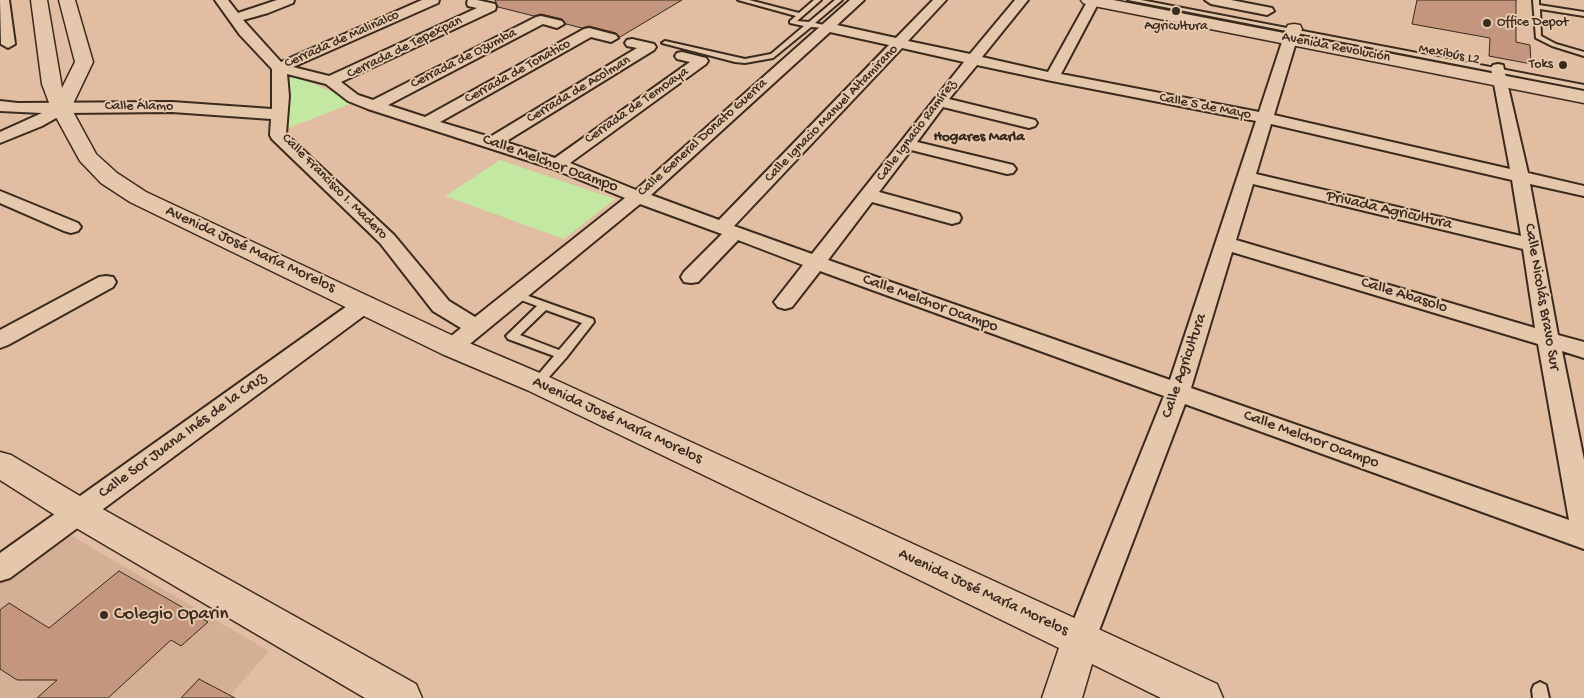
<!DOCTYPE html>
<html>
<head>
<meta charset="utf-8">
<style>
	body { margin:0 }
	canvas { display:block; background:#e1bea2 }
</style>
</head>
<body>
<canvas width="1584" height="698"></canvas>
<script>
const c = document.querySelector('canvas').getContext('2d');
c.lineJoin = 'round';
function paint(path, color) {
  c.fillStyle = color;
  c.fill(path, 'evenodd');
}
function poly(rows) {
  const path = new Path2D();
  for (const r of rows) {
    path.moveTo(r[0], r[1]);
    for (let i = 2; i < r.length; i += 2) path.lineTo(r[i], r[i + 1]);
  }
  return path;
}
function strokePath(path, color, width, dash) {
  c.strokeStyle = color;
  c.lineWidth = width;
  c.lineCap = dash ? 'butt' : 'round';
  c.setLineDash(dash || []);
  c.stroke(path);
}
function label(font, color, halo, rows, align = 'center') {
  c.font = font + ' "Gochi Hand",sans-serif';
  c.lineWidth = 4;
  c.setLineDash([]);
  c.textBaseline = 'middle';
  c.strokeStyle = halo;
  c.fillStyle = color;
  for (const [text, x, y, turn = 0] of rows) {
    c.save();
    c.translate(x, y);
    c.rotate((+turn || 0) * Math.PI / 180);
    c.textAlign = isNaN(turn) ? turn : align;
    if (halo) c.strokeText(text, 0, 0);
    c.fillText(text, 0, 0);
    c.restore();
  }
}
const built = poly([
	[65,532,269,651,228,698,0,698,0,579]
]);
const green = poly([
	[291,74,355,102,283,130],
	[500,160,615,199,564,239,445,196]
]);
const building = poly([
	[495,0,682,0,620,37,616,33,589,26,582,28,566,24,562,19,541,14,534,16,498,7,495,0],
	[1417,0,1516,0,1516,42,1530,45,1531,64,1489,56,1490,38,1412,24,1417,0],
	[119,571,208,622,181,646,171,640,108,698,37,698,57,680,17,680,0,669,0,610,9,603,49,628,119,571],
	[199,679,235,698,181,698,199,679]
]);
const lane = poly([
	[738,0,749,0,799,13,814,0,821,0,797,21,809,22,835,0,842,0,815,23,828,26,828,28,811,27,773,58,745,63,735,62,662,43,665,41,745,59,771,54,804,26,790,23,790,21,796,16,738,0],
	[1128,0,1141,0,1584,85,1584,89,1128,0],
	[1533,0,1539,0,1539,5,1584,12,1584,16,1540,9,1541,36,1556,44,1584,52,1584,56,1552,46,1536,38,1533,0],
	[517,292,593,319,594,322,566,358,541,386,537,387,533,386,531,383,554,356,508,339,506,336,537,306,513,297,512,295,513,293,517,292],
	[546,310,582,323,559,350,520,335,546,310],
	[1540,682,1546,685,1549,698,1533,698,1532,690,1534,685,1540,682]
]);
const street = poly([
	[0,0,9,0,15,44,8,48,1,44,0,0],
	[215,0,228,0,238,13,277,0,294,0,293,3,268,13,243,20,281,62,422,0,439,0,438,3,293,67,329,76,477,8,468,6,467,3,468,0,477,0,495,4,496,7,495,10,341,82,358,95,373,100,536,17,541,16,562,21,564,24,557,28,543,24,388,105,425,117,584,29,589,28,616,35,618,38,611,42,591,37,440,122,490,137,637,48,627,46,625,43,627,40,632,39,654,44,656,47,654,50,505,142,555,158,690,62,677,59,675,56,677,53,682,52,706,58,708,61,706,64,570,163,636,190,850,0,864,0,837,25,896,38,933,0,946,0,908,41,970,54,1015,0,1028,0,982,57,1048,72,1088,0,1100,0,1061,74,1259,112,1283,39,1285,36,1295,36,1297,39,1274,115,1510,169,1491,68,1493,65,1498,64,1503,65,1528,173,1584,186,1584,196,1530,184,1558,335,1584,342,1584,358,1562,351,1584,460,1584,549,1185,404,1092,649,1081,653,1070,649,1066,639,1164,396,820,271,792,307,785,309,778,307,774,302,803,265,738,240,698,282,691,283,684,282,681,277,684,272,722,234,640,204,460,352,452,355,444,352,441,347,444,342,461,328,433,311,380,243,272,139,270,135,271,119,172,112,65,113,42,126,0,143,0,132,42,113,0,111,0,101,18,103,172,102,272,109,272,69,240,35,215,0],
	[830,32,889,45,719,220,651,195,830,32],
	[902,48,964,62,812,254,734,226,902,48],
	[977,65,1052,81,1256,121,1170,380,828,260,872,202,952,224,959,222,961,218,959,214,879,192,911,150,1007,174,1013,173,1016,169,1013,165,917,142,943,107,1029,128,1035,126,1037,123,1035,120,949,99,977,65],
	[287,74,326,84,348,101,368,109,551,168,625,198,475,317,449,301,394,235,286,134,289,96,287,74],
	[1271,124,1512,180,1521,236,1256,174,1271,124],
	[1253,184,1523,249,1535,328,1236,240,1253,184],
	[1232,252,1538,344,1569,520,1191,388,1232,252],
	[1205,0,1231,0,1272,8,1274,11,1267,15,1211,4,1205,0],
	[0,191,78,223,81,227,78,231,71,233,64,231,0,203,0,191],
	[106,276,113,277,116,282,113,287,8,345,0,348,0,330,99,277,106,276],
	[365,297,373,299,376,304,373,309,10,578,0,581,0,553,357,299,365,297]
]);
const secondary = poly([
	[31,0,47,0,62,88,75,62,59,0,75,0,93,62,71,108,96,154,117,173,146,192,462,340,547,376,1094,627,1217,684,1223,698,1161,698,1092,664,1082,698,1042,698,1059,648,801,522,527,390,442,354,130,202,101,183,80,161,51,108,42,84,31,0],
	[1294,24,1300,25,1302,29,1298,39,1296,43,1284,43,1282,39,1286,29,1288,25,1294,24],
	[0,452,11,455,90,502,416,684,422,698,365,698,66,522,0,480,0,452]
]);
const primary = poly([
	[1081,0,1113,0,1584,91,1584,103,1089,5,1083,3,1081,0]
]);
const markers = [
	[1176,11,5,"#3b2a1e"],
	[1487,23,5,"#3b2a1e"],
	[1563,65,5,"#3b2a1e"],
	[104,615,5,"#3b2a1e"]
];
const farPoinames = [
	["Office Depot",1497,23],
	["Agricultura",1176,27,"center"],
	["Toks",1553,65,"right"]
];
const farStreetnames = [
	["Cerrada de Malinalco",342,40,-24],
	["Cerrada de Tepexpan",405,48,-26],
	["Avenida Revolución",1336,48,11],
	["Mexibús L2",1449,55,11],
	["Cerrada de Ozumba",464,59,-27],
	["Cerrada de Tonatico",518,72,-29],
	["Cerrada de Acolman",579,90,-31],
	["Cerrada de Temoaya",637,106,-35],
	["Calle Álamo",139,107],
	["Calle 5 de Mayo",1205,107,11],
	["Calle Ignacio Manuel Altamirano",832,114,-46],
	["Calle Ignacio Ramírez",917,131,-53],
	["Calle General Donato Guerra",703,138,-42],
	["Calle Francisco I. Madero",334,187,45]
];
const farNeighbourhoodnames = [
	["Hogares Marla",979,138]
];
const streetNames = [
	["Calle Melchor Ocampo",550,164,20],
	["Privada Agricultura",1389,211,13],
	["Avenida José María Morelos",250,250,25],
	["Calle Abasolo",1404,296,17],
	["Calle Nicolás Bravo Sur",1541,297,80],
	["Calle Melchor Ocampo",930,304,20],
	["Calle Agricultura",1185,366,-71],
	["Avenida José María Morelos",617,421,25],
	["Calle Sor Juana Inés de la Cruz",183,436,-36],
	["Calle Melchor Ocampo",1311,440,20],
	["Avenida José María Morelos",983,593,25]
];
const nearPoinames = [
	["Colegio Oparin",114,615]
];
paint(built, '#d5af95');
paint(green, '#c3e8a2');
paint(building, '#c3967d');
strokePath(building, '#3b2a1e', 1);
strokePath(lane, '#3b2a1e', 4);
strokePath(street, '#3b2a1e', 4);
strokePath(secondary, '#3b2a1e', 3);
strokePath(primary, '#3b2a1e', 3);
paint(lane, '#e5c8ac');
paint(street, '#e5c8ac');
paint(secondary, '#e5c8ac');
paint(primary, '#e5c8ac');
for (const [x, y, r, color] of markers) {
  const dot = new Path2D();
  dot.arc(x, y, r, 0, 2 * Math.PI);
  c.fillStyle = color;
  c.fill(dot);
  strokePath(dot, '#e5c8ac', 2);
}
label('14px', '#3b2a1e', '#e5c8ac', farPoinames, 'left');
label('14px', '#3b2a1e', '#e5c8ac', farStreetnames);
label('bold 15px', '#3b2a1e', '#e5c8ac', farNeighbourhoodnames);
label('16px', '#3b2a1e', '#e5c8ac', streetNames);
label('19px', '#3b2a1e', '#e5c8ac', nearPoinames, 'left');
</script>
</body>
</html>
